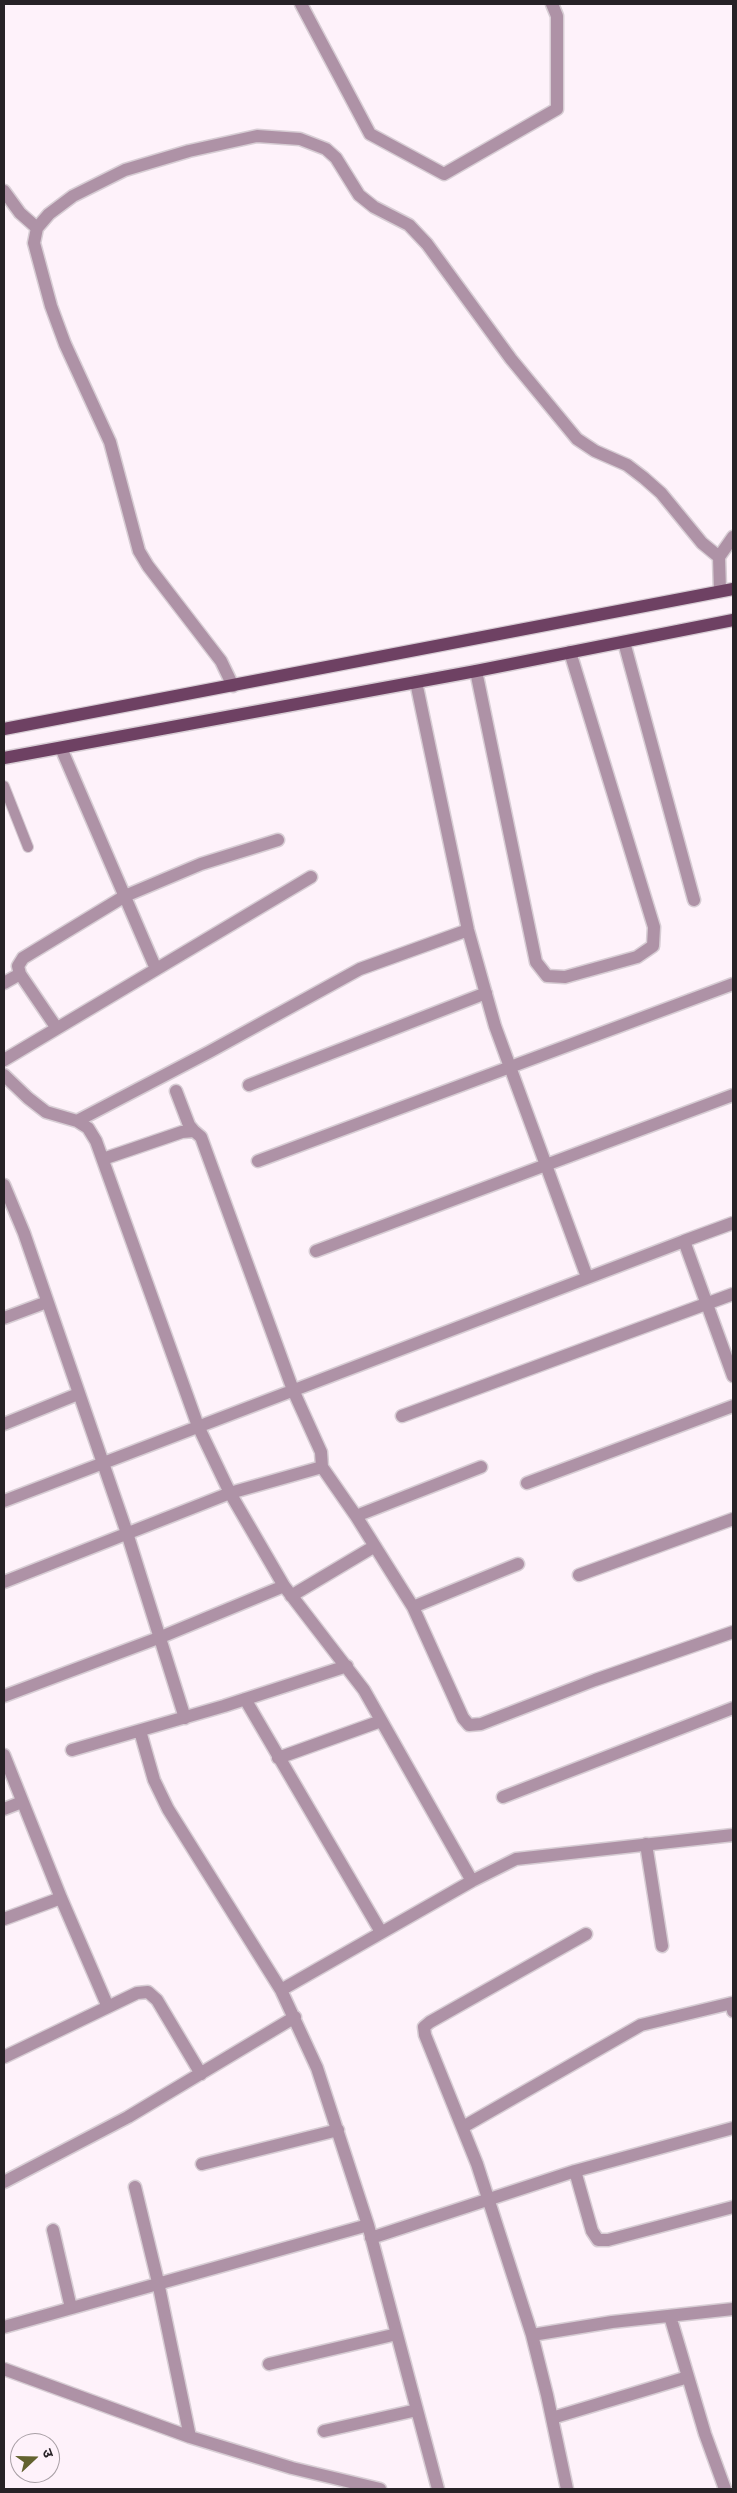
<!DOCTYPE html>
<html>
<head>
<meta charset="utf-8">
<style>
	body { margin:0 }
	#map { position:relative; width:737px; height:2493px; overflow:hidden; background:#fef2fa; font-family:"PT Sans","Noto Sans Devanagari",sans-serif }
	canvas { display:block }
	.frame { position:absolute; inset:0; border:5px solid #272226; pointer-events:none }
	.north { position:absolute; left:10px; top:2433px; width:50px; height:50px; box-sizing:border-box; background:#fef2fa; border:1px solid #a89fa5; border-radius:50%; rotate:69deg; font-size:14px; font-weight:700; line-height:20px; text-align:center; color:#272226 }
	.north::after { content:''; display:block; margin:auto; width:18px; height:22px; background:#63622f; clip-path:polygon(50% 0,100% 100%,50% 72%,0 100%) }
</style>
</head>
<body>
<div id="map">
<canvas width="737" height="2493"></canvas>
<div class="frame"></div>
<div class="north">उ</div>
</div>
<script>
const c = document.querySelector('canvas').getContext('2d');
c.lineJoin = 'round';
function poly(rows) {
  const path = new Path2D();
  for (const r of rows) {
    path.moveTo(r[0], r[1]);
    for (let i = 2; i < r.length; i += 2) path.lineTo(r[i], r[i + 1]);
  }
  return path;
}
function strokePath(path, color, width, dash) {
  c.strokeStyle = color;
  c.lineWidth = width;
  c.lineCap = dash ? 'butt' : 'round';
  c.setLineDash(dash || []);
  c.stroke(path);
}
const service = poly([
	[4,786,28,847]
]);
const minor = poly([
	[301,4,370,134,444,174,557,109,557,16,552,4],
	[4,191,20,213,37,228],
	[720,591,719,557,733,537],
	[624,642,694,900],
	[476,671,536,962,547,976,565,977,637,957,653,946,654,927,570,652],
	[416,682,468,930,495,1026,587,1277],
	[233,686,221,661,148,566,139,551,110,442,65,344,51,306,34,243,37,228,49,214,73,196,125,170,189,151,257,136,300,139,326,149,336,158,359,195,374,207,409,225,427,244,511,359,577,439,595,451,627,465,644,478,661,493,702,543,719,557],
	[61,748,156,969],
	[4,983,20,974],
	[56,1027,20,974,18,966,23,958,125,896,201,864,278,840],
	[4,1060,311,877],
	[4,1075,28,1098,46,1112,77,1121,88,1128,96,1141,198,1426,230,1493,284,1586,364,1690,472,1881],
	[249,1085,486,993],
	[176,1091,189,1125,194,1131],
	[77,1121,209,1052,360,969,468,930],
	[103,1159,182,1132,194,1131,201,1137,293,1390,321,1452,322,1467,356,1516,413,1607,463,1718,469,1725,481,1724,595,1680,733,1632],
	[258,1161,733,984],
	[4,1185,24,1233,127,1533,185,1718],
	[733,1223,684,1241,733,1376],
	[316,1251,733,1095],
	[4,1318,47,1302],
	[402,1416,733,1294],
	[4,1424,78,1394],
	[527,1483,733,1406],
	[4,1501,684,1241],
	[356,1516,481,1467],
	[579,1575,733,1519],
	[4,1582,230,1493,322,1467],
	[291,1596,375,1546],
	[413,1607,518,1564],
	[4,1696,161,1637,284,1586],
	[245,1699,381,1932],
	[140,1731,154,1780,168,1809,281,1990,317,2068,368,2225,438,2489],
	[72,1750,224,1706,347,1666],
	[4,1755,61,1898,108,2007],
	[278,1758,381,1721],
	[503,1797,733,1708],
	[4,1809,22,1802],
	[646,1844,662,1946],
	[4,1919,61,1898],
	[281,1990,472,1881,516,1859,733,1835],
	[4,2057,137,1993,148,1992,157,2000,201,2074],
	[463,2127,641,2025,732,2003,733,2011],
	[202,2164,338,2130],
	[575,2171,592,2231,598,2240,608,2240,733,2207],
	[4,2182,128,2117,295,2017],
	[135,2187,158,2282,190,2437],
	[53,2230,71,2308],
	[371,2238,575,2171,733,2128],
	[670,2316,705,2434,725,2489],
	[4,2327,368,2225],
	[532,2335,612,2322,733,2309],
	[269,2364,397,2334],
	[4,2369,190,2437,292,2468,380,2489],
	[552,2418,688,2377],
	[324,2431,417,2410],
	[567,2489,547,2395,532,2335,477,2164,425,2035,424,2027,430,2022,586,1934]
]);
const primary = poly([
	[4,729,733,589],
	[4,758,476,671,733,620]
]);
strokePath(service, '#d7cdd4', 12);
strokePath(minor, '#d7cdd4', 15);
strokePath(primary, '#d7cdd4', 15);
strokePath(service, '#ae92a6', 10);
strokePath(minor, '#ae92a6', 12);
strokePath(primary, '#6e4163', 12);
</script>
</body>
</html>
